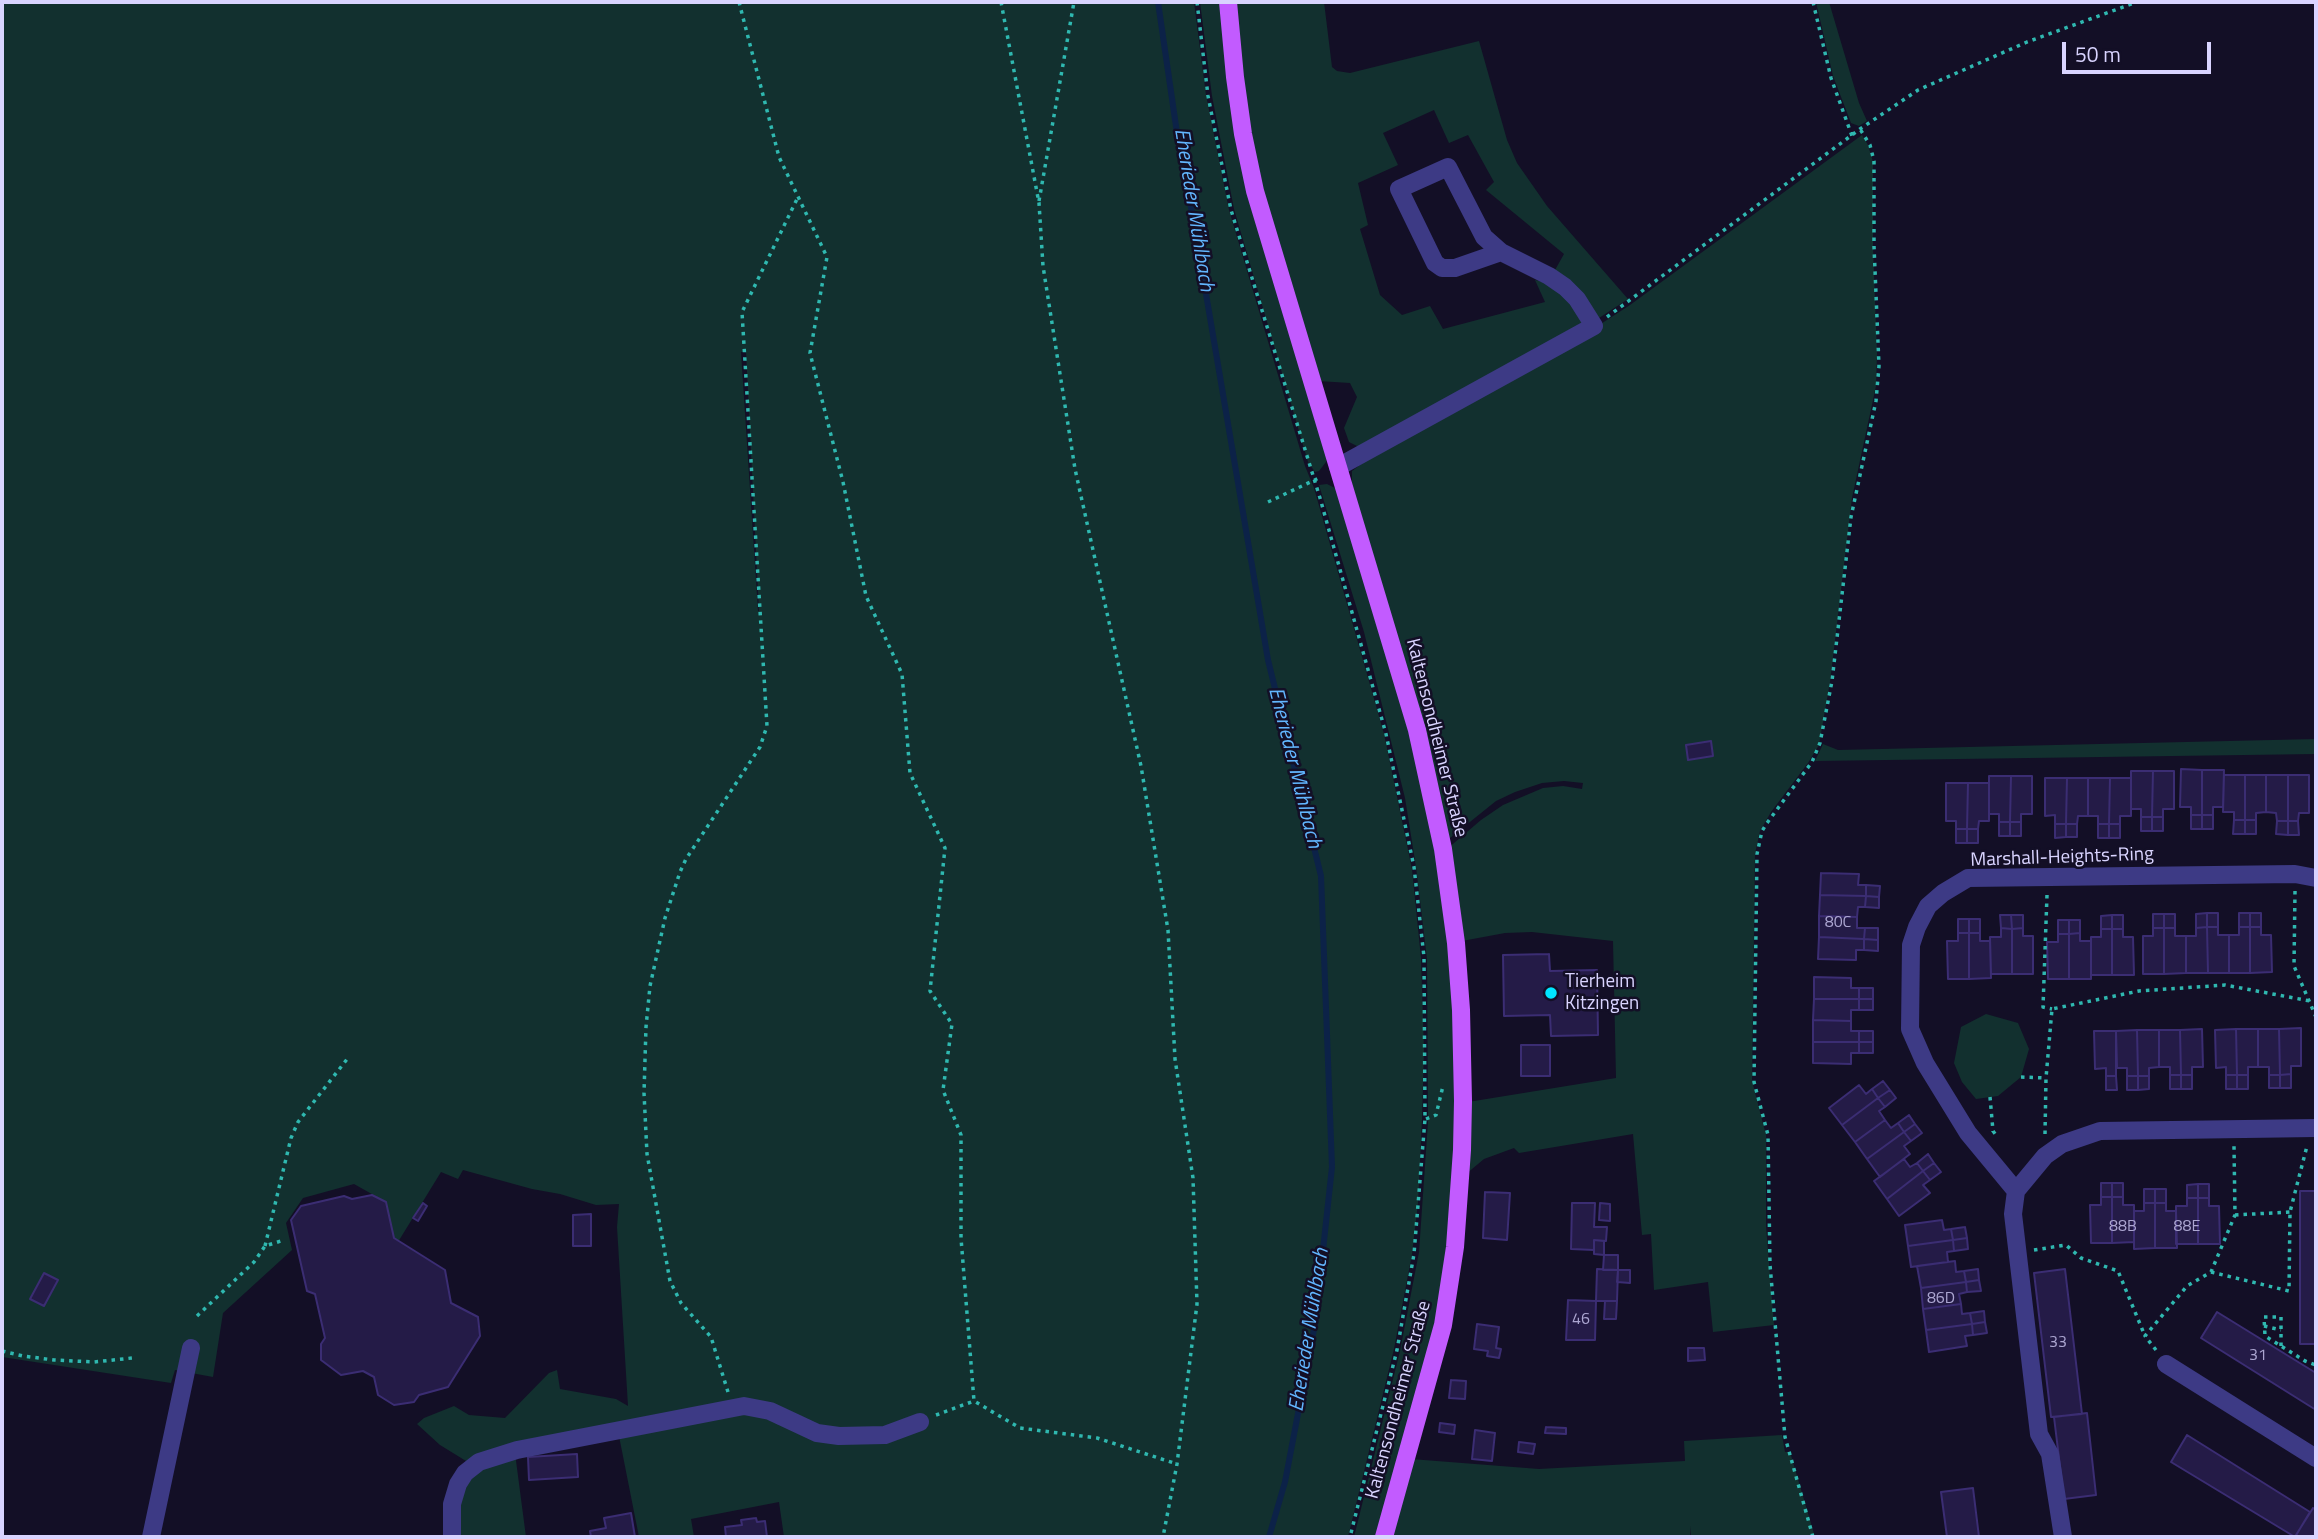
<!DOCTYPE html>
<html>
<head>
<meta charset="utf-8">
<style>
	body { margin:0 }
	#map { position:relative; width:2318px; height:1539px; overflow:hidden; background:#130f26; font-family:"Titillium Web",sans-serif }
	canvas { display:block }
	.frame { position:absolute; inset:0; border:4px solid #d9d4ff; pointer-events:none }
	.scale { position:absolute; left:2062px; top:42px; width:149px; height:32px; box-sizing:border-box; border:4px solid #d9d4ff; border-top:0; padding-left:9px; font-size:21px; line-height:24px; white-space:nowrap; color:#d9d4ff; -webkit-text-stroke:5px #130f26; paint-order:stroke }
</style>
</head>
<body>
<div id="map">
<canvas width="2318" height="1539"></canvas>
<div class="frame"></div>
<div class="scale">50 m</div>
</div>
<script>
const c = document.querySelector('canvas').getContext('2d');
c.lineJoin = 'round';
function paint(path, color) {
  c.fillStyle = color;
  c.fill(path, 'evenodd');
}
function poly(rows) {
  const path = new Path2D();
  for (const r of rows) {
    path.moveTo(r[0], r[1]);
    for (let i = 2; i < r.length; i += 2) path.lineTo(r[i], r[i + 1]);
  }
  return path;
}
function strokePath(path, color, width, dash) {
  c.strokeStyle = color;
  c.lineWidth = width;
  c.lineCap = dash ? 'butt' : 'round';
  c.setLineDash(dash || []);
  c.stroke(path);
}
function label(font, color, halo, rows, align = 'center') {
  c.font = font + ' "Titillium Web",sans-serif';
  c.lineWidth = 5;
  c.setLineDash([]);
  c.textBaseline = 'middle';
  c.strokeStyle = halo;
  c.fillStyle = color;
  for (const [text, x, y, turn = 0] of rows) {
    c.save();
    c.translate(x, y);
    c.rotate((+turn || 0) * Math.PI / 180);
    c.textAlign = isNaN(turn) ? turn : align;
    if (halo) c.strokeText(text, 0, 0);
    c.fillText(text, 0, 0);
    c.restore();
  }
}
const green = poly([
	[2,2,1194,2,1206,95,1229,210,1305,466,1314,488,1384,734,1412,869,1421,958,1424,1050,1422,1120,1418,1203,1412,1254,1394,1349,1348,1537,784,1537,779,1502,691,1519,694,1537,639,1537,618,1431,743,1408,768,1413,815,1435,837,1438,885,1437,905,1432,923,1422,923,1419,885,1432,840,1434,819,1431,772,1410,744,1403,657,1415,515,1447,466,1461,440,1445,417,1424,424,1418,454,1406,469,1415,505,1418,549,1373,557,1370,560,1389,616,1399,628,1406,617,1227,619,1204,596,1205,560,1194,532,1189,463,1170,458,1179,441,1172,398,1242,394,1238,386,1202,354,1184,303,1198,286,1223,292,1250,223,1313,213,1377,175,1370,171,1383,2,1357],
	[741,352,746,352,759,611,758,611],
	[1200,2,1226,2,1233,80,1330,450,1326,462,1319,471,1315,472,1308,462,1234,209,1212,96],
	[1231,2,1324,2,1332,67,1337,71,1350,73,1479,41,1507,140,1517,163,1547,206,1628,299,1596,320,1555,270,1564,254,1486,190,1494,182,1468,135,1449,143,1434,110,1383,133,1398,165,1358,183,1368,225,1360,229,1380,295,1402,315,1430,306,1443,329,1545,302,1535,280,1551,284,1564,292,1588,326,1363,449,1349,442,1344,428,1357,397,1350,383,1318,381,1259,189],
	[1816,2,1829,2,1859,103,1867,121,1859,126,1851,123,1833,76],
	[1862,135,1868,145,1873,162,1873,246,1877,354,1876,386,1852,498,1830,682,1819,745,1808,763,1771,812,1760,831,1755,854,1752,1081,1766,1135,1766,1226,1774,1325,1713,1332,1708,1282,1654,1290,1651,1234,1642,1235,1633,1134,1519,1153,1514,1148,1484,1159,1466,1174,1468,1102,1616,1078,1613,941,1532,932,1505,933,1462,941,1447,849,1481,820,1503,805,1543,788,1563,786,1582,789,1583,783,1564,781,1542,783,1515,792,1496,801,1445,842,1352,484,1352,471,1380,450,1593,329,1630,305],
	[1327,484,1339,490,1419,761,1453,951,1457,1151,1438,1323,1380,1537,1354,1537,1400,1351,1419,1252,1428,1122,1427,959,1416,867,1405,798,1364,632,1319,485],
	[2316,739,2316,754,1815,761,1823,744,1838,750],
	[1986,1014,2018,1023,2029,1049,2021,1077,1998,1096,1976,1099,1962,1082,1954,1063,1961,1027],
	[1782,1435,1785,1452,1790,1452,1815,1537,1691,1537,1690,1526,1690,1537,1390,1537,1411,1459,1539,1469,1685,1461,1684,1441],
	[515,1453,526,1537,455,1537,454,1515,467,1475]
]);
const stream = poly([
	[1158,2,1178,140,1194,223,1268,660,1321,876,1332,1167,1315,1324,1285,1482,1269,1537]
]);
const building = poly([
	[1711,741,1713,756,1688,760,1686,745,1711,741],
	[2181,769,2202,770,2202,815,2191,815,2191,807,2180,807,2181,769],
	[2202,770,2224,770,2223,807,2213,807,2213,815,2202,815,2202,770],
	[2131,771,2153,771,2152,817,2141,817,2141,809,2131,809,2131,771],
	[2153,771,2174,771,2174,809,2163,809,2163,817,2152,817,2153,771],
	[2224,775,2245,775,2245,820,2234,820,2234,812,2223,812,2224,775],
	[2245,775,2266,775,2266,812,2256,813,2256,820,2245,820,2245,775],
	[2266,775,2288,775,2288,821,2277,821,2276,813,2266,812,2266,775],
	[2288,775,2309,775,2309,813,2299,813,2298,821,2288,821,2288,775],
	[1989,776,2011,776,2010,822,1999,822,1999,814,1989,814,1989,776],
	[2011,776,2032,776,2032,814,2021,814,2021,822,2010,822,2011,776],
	[2045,778,2067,778,2066,824,2055,824,2055,815,2045,816,2045,778],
	[2067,778,2088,778,2088,816,2078,816,2077,824,2066,824,2067,778],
	[2088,778,2110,778,2109,824,2098,824,2098,816,2088,816,2088,778],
	[2110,778,2131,778,2131,816,2120,816,2120,824,2109,824,2110,778],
	[1946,783,1968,783,1967,829,1956,829,1956,821,1946,821,1946,783],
	[1968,783,1989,783,1989,821,1979,821,1978,829,1967,829,1968,783],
	[2191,815,2202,815,2202,829,2191,829,2191,815],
	[2202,815,2213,815,2213,829,2202,829,2202,815],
	[2141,817,2152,817,2152,831,2141,831,2141,817],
	[2152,817,2163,817,2163,831,2152,831,2152,817],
	[2234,820,2245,820,2245,834,2233,834,2234,820],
	[2245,820,2256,820,2256,834,2245,834,2245,820],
	[2277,821,2288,821,2288,835,2276,834,2277,821],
	[2288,821,2298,821,2299,835,2288,835,2288,821],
	[1999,822,2010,822,2010,836,1999,836,1999,822],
	[2010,822,2021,822,2021,836,2010,836,2010,822],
	[2055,824,2066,824,2066,837,2055,838,2055,824],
	[2066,824,2077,824,2077,837,2066,837,2066,824],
	[2098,824,2109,824,2109,838,2098,838,2098,824],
	[2109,824,2120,824,2120,838,2109,838,2109,824],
	[1956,829,1967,829,1967,843,1956,843,1956,829],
	[1967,829,1978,829,1978,843,1967,843,1967,829],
	[1821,873,1859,874,1858,885,1866,885,1866,896,1820,895,1821,873],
	[1866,885,1880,886,1879,897,1866,896,1866,885],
	[1820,895,1866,896,1865,907,1858,907,1857,917,1819,916,1820,895],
	[1866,896,1879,897,1879,908,1865,907,1866,896],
	[2207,913,2218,913,2218,927,2207,927,2207,913],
	[2207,913,2207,927,2196,928,2196,914,2207,913],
	[2239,913,2250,913,2250,927,2239,927,2239,913],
	[2250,913,2261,913,2261,927,2250,927,2250,913],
	[2153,914,2164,914,2164,928,2153,928,2153,914],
	[2164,914,2175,914,2175,928,2164,928,2164,914],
	[2000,915,2011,915,2012,929,2001,928,2000,915],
	[2011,915,2023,915,2023,928,2012,929,2011,915],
	[2112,915,2123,915,2123,929,2112,929,2112,915],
	[2112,915,2112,929,2101,929,2101,916,2112,915],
	[1819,916,1857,917,1857,928,1865,928,1864,939,1819,937,1819,916],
	[1958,919,1969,919,1969,933,1958,933,1958,919],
	[1969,919,1980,919,1980,933,1969,933,1969,919],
	[2058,920,2069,920,2069,934,2058,934,2058,920],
	[2069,920,2080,920,2080,933,2069,934,2069,920],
	[2207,927,2208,973,2186,973,2186,936,2196,936,2196,928,2207,927],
	[2207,927,2218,927,2218,935,2229,935,2229,973,2208,973,2207,927],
	[2239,927,2250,927,2250,973,2229,973,2229,935,2239,935,2239,927],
	[2250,927,2261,927,2261,935,2271,935,2272,972,2250,973,2250,927],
	[1865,928,1878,928,1878,940,1864,939,1865,928],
	[2001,928,2012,929,2012,974,1991,974,1990,937,2001,937,2001,928],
	[2023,928,2023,936,2033,936,2033,974,2012,974,2012,929,2023,928],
	[2153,928,2164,928,2164,974,2143,974,2143,936,2153,936,2153,928],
	[2164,928,2175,928,2175,936,2186,936,2186,973,2164,974,2164,928],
	[2101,929,2112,929,2112,975,2091,975,2091,937,2101,937,2101,929],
	[2112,929,2123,929,2123,937,2133,937,2134,975,2112,975,2112,929],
	[1958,933,1969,933,1969,979,1948,979,1947,941,1958,941,1958,933],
	[1969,933,1980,933,1980,941,1990,941,1991,978,1969,979,1969,933],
	[2080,933,2080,941,2091,941,2091,979,2069,979,2069,934,2080,933],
	[2058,934,2069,934,2069,979,2048,979,2047,942,2058,942,2058,934],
	[1819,937,1864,939,1864,950,1856,950,1856,960,1818,959,1819,937],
	[1864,939,1878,940,1878,951,1864,950,1864,939],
	[1549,954,1550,971,1597,970,1598,1035,1551,1036,1550,1015,1504,1016,1503,955,1549,954],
	[1814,977,1851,978,1851,988,1859,988,1859,999,1814,999,1814,977],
	[1859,988,1873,988,1873,999,1859,999,1859,988],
	[1814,999,1859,999,1859,1010,1851,1010,1851,1021,1813,1020,1814,999],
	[1859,999,1873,999,1873,1010,1859,1010,1859,999],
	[1813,1020,1851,1021,1851,1031,1859,1031,1859,1042,1813,1042,1813,1020],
	[2301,1028,2301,1066,2291,1066,2291,1074,2280,1075,2279,1029,2301,1028],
	[2202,1029,2203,1067,2192,1067,2192,1075,2181,1075,2180,1030,2202,1029],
	[2236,1029,2258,1029,2258,1067,2248,1067,2248,1075,2237,1075,2236,1029],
	[2236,1029,2237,1075,2226,1075,2226,1067,2216,1068,2215,1030,2236,1029],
	[2258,1029,2279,1029,2280,1075,2269,1075,2269,1067,2258,1067,2258,1029],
	[2137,1030,2138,1076,2127,1076,2127,1068,2117,1068,2116,1031,2137,1030],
	[2137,1030,2159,1030,2159,1067,2149,1068,2149,1076,2138,1076,2137,1030],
	[2159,1030,2180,1030,2181,1075,2170,1075,2170,1067,2159,1067,2159,1030],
	[1859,1031,1873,1031,1873,1042,1859,1042,1859,1031],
	[2094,1031,2116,1031,2116,1076,2106,1076,2106,1068,2095,1069,2094,1031],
	[1813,1042,1859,1042,1859,1053,1851,1053,1851,1064,1813,1063,1813,1042],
	[1859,1042,1873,1042,1873,1053,1859,1053,1859,1042],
	[1521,1045,1550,1045,1550,1076,1521,1076,1521,1045],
	[2291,1074,2291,1088,2280,1088,2280,1075,2291,1074],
	[2170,1075,2181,1075,2181,1089,2170,1089,2170,1075],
	[2181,1075,2192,1075,2192,1089,2181,1089,2181,1075],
	[2226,1075,2237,1075,2237,1089,2226,1089,2226,1075],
	[2237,1075,2248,1075,2248,1089,2237,1089,2237,1075],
	[2269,1075,2280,1075,2280,1088,2269,1088,2269,1075],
	[2106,1076,2116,1076,2117,1090,2106,1090,2106,1076],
	[2127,1076,2138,1076,2138,1090,2127,1090,2127,1076],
	[2138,1076,2149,1076,2149,1089,2138,1090,2138,1076],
	[1883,1081,1890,1090,1878,1098,1872,1089,1883,1081],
	[1859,1085,1866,1094,1872,1089,1878,1098,1842,1125,1829,1108,1859,1085],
	[1890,1090,1896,1098,1885,1107,1878,1098,1890,1090],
	[1878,1098,1885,1107,1879,1111,1885,1120,1855,1142,1842,1125,1878,1098],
	[1909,1115,1915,1124,1904,1132,1898,1123,1909,1115],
	[1885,1120,1891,1128,1898,1123,1904,1132,1867,1159,1855,1142,1885,1120],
	[1915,1124,1922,1133,1911,1141,1904,1132,1915,1124],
	[1904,1132,1911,1141,1904,1146,1910,1154,1880,1177,1867,1159,1904,1132],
	[1928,1154,1934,1163,1923,1171,1917,1163,1928,1154],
	[1904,1159,1910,1167,1917,1163,1923,1171,1887,1199,1874,1181,1904,1159],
	[1934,1163,1941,1172,1930,1180,1923,1171,1934,1163],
	[1923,1171,1930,1180,1923,1185,1930,1193,1899,1216,1887,1199,1923,1171],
	[2101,1183,2112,1183,2112,1197,2101,1197,2101,1183],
	[2112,1183,2123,1183,2123,1197,2112,1197,2112,1183],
	[2198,1184,2209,1184,2209,1198,2198,1198,2198,1184],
	[2198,1184,2198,1198,2187,1198,2187,1185,2198,1184],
	[2144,1189,2155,1189,2155,1203,2144,1203,2144,1189],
	[2155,1189,2166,1189,2166,1203,2155,1203,2155,1189],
	[2300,1191,2316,1191,2316,1344,2300,1344,2300,1191],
	[1485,1192,1510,1193,1507,1240,1483,1238,1485,1192],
	[372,1195,386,1202,394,1238,445,1270,451,1303,478,1317,480,1336,448,1387,419,1395,414,1402,394,1405,378,1395,374,1377,363,1371,341,1375,321,1360,321,1344,325,1338,315,1294,307,1291,291,1220,301,1206,344,1196,352,1199,372,1195],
	[2101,1197,2112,1197,2112,1243,2091,1243,2090,1205,2101,1205,2101,1197],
	[2112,1197,2123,1197,2123,1205,2134,1205,2134,1242,2112,1243,2112,1197],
	[2187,1198,2198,1198,2198,1244,2176,1244,2176,1206,2187,1206,2187,1198],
	[2198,1198,2209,1198,2209,1206,2219,1206,2220,1244,2198,1244,2198,1198],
	[423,1203,427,1206,418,1221,413,1218,423,1203],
	[1572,1203,1595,1203,1594,1227,1607,1227,1606,1241,1594,1240,1594,1250,1571,1249,1572,1203],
	[1600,1203,1610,1204,1610,1221,1599,1220,1600,1203],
	[2144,1203,2155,1203,2155,1248,2134,1249,2134,1211,2144,1211,2144,1203],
	[2155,1203,2166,1203,2166,1211,2176,1211,2177,1248,2155,1248,2155,1203],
	[591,1214,591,1246,573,1246,573,1215,591,1214],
	[1942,1220,1944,1230,1951,1229,1953,1240,1908,1246,1905,1225,1942,1220],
	[1965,1227,1967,1238,1953,1240,1951,1229,1965,1227],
	[1967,1238,1968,1249,1954,1251,1953,1240,1967,1238],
	[1594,1240,1604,1241,1604,1255,1594,1254,1594,1240],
	[1953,1240,1954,1251,1947,1252,1948,1262,1911,1267,1908,1246,1953,1240],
	[1604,1255,1618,1255,1618,1270,1603,1270,1604,1255],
	[1955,1261,1956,1272,1964,1271,1966,1282,1921,1288,1917,1266,1955,1261],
	[1597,1269,1618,1270,1617,1301,1596,1301,1597,1269],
	[1978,1269,1979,1280,1966,1282,1964,1271,1978,1269],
	[2065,1269,2082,1414,2051,1417,2034,1273,2065,1269],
	[1618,1270,1630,1270,1630,1283,1617,1282,1618,1270],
	[44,1273,58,1280,44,1306,30,1299,44,1273],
	[1979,1280,1981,1291,1967,1292,1966,1282,1979,1280],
	[1966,1282,1967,1292,1959,1294,1961,1304,1923,1309,1921,1288,1966,1282],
	[1568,1300,1596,1301,1595,1340,1566,1340,1568,1300],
	[1605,1301,1617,1301,1616,1319,1604,1319,1605,1301],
	[1961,1304,1962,1314,1970,1313,1972,1324,1926,1330,1923,1309,1961,1304],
	[1984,1311,1985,1322,1972,1324,1970,1313,1984,1311],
	[2217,1312,2316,1373,2316,1410,2201,1338,2217,1312],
	[1985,1322,1987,1333,1973,1335,1972,1324,1985,1322],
	[1477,1324,1499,1327,1496,1348,1501,1349,1499,1358,1487,1356,1488,1351,1474,1349,1477,1324],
	[1972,1324,1973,1335,1965,1336,1967,1346,1929,1352,1926,1330,1972,1324],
	[1688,1348,1704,1348,1705,1360,1688,1361,1688,1348],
	[1451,1380,1466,1381,1465,1399,1449,1398,1451,1380],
	[2087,1413,2096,1495,2064,1499,2054,1417,2087,1413],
	[1440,1423,1455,1425,1454,1434,1439,1432,1440,1423],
	[1546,1427,1566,1428,1566,1434,1545,1433,1546,1427],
	[1475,1430,1495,1433,1492,1461,1472,1459,1475,1430],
	[2187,1435,2310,1512,2295,1537,2171,1462,2187,1435],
	[1519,1442,1535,1444,1533,1454,1518,1452,1519,1442],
	[577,1454,578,1477,529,1480,528,1457,577,1454],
	[1973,1488,1979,1537,1947,1537,1941,1492,1973,1488],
	[2313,1508,2316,1510,2316,1537,2300,1537,2296,1535,2313,1508],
	[631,1513,635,1537,591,1537,590,1531,606,1528,604,1518,631,1513],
	[756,1518,757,1522,765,1521,767,1537,726,1537,725,1527,742,1525,741,1520,756,1518]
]);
const path = poly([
	[739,2,779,157,827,257,810,353,843,482,866,596,902,674,910,773,945,848,930,991,952,1024,943,1090,961,1135,961,1238,974,1401,1020,1428,1097,1438,1177,1464],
	[1001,2,1039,203,1043,266,1075,469,1141,766,1168,930,1175,1059,1193,1178,1197,1304,1177,1464,1163,1537],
	[1197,2,1208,96,1231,210,1320,498,1386,734,1414,867,1424,957,1425,1119,1414,1254,1397,1350,1350,1537],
	[1813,2,1831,78,1852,136],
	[1039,201,1074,2],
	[1607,317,1860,129,1918,90,2027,42,2137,2],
	[1268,502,1321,477],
	[2295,891,2294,966,2316,1017],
	[2047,895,2043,1007,2052,1009],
	[2021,1077,2046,1078],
	[1990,1097,1993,1131,1996,1135],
	[1426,1119,1436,1115,1443,1086],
	[2045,1134,2046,1078,2052,1009,2139,991,2225,985,2310,1001],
	[2235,1215,2290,1212],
	[265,1246,291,1138,298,1122,348,1058],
	[2034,1250,2066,1245,2081,1258,2118,1271,2145,1336],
	[2211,1272,2289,1291,2290,1212,2307,1146],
	[197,1316,254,1262,265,1246,284,1240],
	[2264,1326,2281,1330],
	[2281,1346,2281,1317,2264,1317,2265,1336,2305,1361,2316,1365],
	[2156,1350,2145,1336,2187,1286,2211,1272,2235,1215,2234,1146],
	[2,1351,23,1356,54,1360,94,1362,132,1358],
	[728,1392,711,1337,681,1303,670,1281,647,1154,644,1093,646,1027,650,986,665,918,680,872,686,859,760,747,767,726,742,312,798,197],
	[936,1415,974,1401],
	[1813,1537,1785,1437,1770,1265,1768,1135,1754,1082,1757,854,1762,831,1767,823,1812,762,1820,743,1832,681,1851,517,1876,401,1879,366,1874,246,1874,161,1870,145,1860,129]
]);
const minor = poly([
	[1338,467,1594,326,1577,299,1565,287,1549,276,1501,252,1484,237,1448,167,1399,189,1435,263,1442,268,1455,268,1501,252],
	[2016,1191,1968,1133,1925,1063,1910,1029,1911,945,1917,927,1928,906,1943,893,1968,878,2295,874,2316,878],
	[2166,1364,2316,1458],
	[151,1537,191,1348],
	[452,1537,452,1504,458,1484,465,1473,479,1462,517,1450,744,1406,770,1411,817,1433,839,1436,885,1435,920,1422],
	[2063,1537,2050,1454,2039,1434,2013,1214,2016,1191,2045,1156,2062,1144,2100,1131,2316,1128]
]);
const major = poly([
	[1228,2,1235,77,1243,134,1255,191,1417,730,1443,849,1456,943,1461,1010,1463,1101,1462,1150,1455,1247,1443,1325,1384,1537]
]);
const markers = [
	[1551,993,7,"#00e5ff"]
];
const numberNames = [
	["80C",1838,923],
	["88B",2123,1227],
	["88E",2187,1227],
	["86D",1941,1299],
	["46",1581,1320],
	["33",2058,1343],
	["31",2258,1356]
];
const streetNames = [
	["Kaltensondheimer Straße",1436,738,76],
	["Marshall-Heights-Ring",2062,858,-2],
	["Kaltensondheimer Straße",1399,1400,-75]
];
const poiNames = [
	["Tierheim",1565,982],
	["Kitzingen",1565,1004]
];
const waterNames = [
	["Eherieder Mühlbach",1193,210,81],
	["Eherieder Mühlbach",1294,768,76],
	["Eherieder Mühlbach",1310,1330,-81]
];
paint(green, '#12302f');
strokePath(stream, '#0c2248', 6);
paint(building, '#241b47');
strokePath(building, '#3b2d73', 2);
strokePath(path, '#2fb8b0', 3.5, [3.5, 5]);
strokePath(minor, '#3d3a85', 18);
strokePath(major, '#c25bff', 18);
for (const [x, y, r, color] of markers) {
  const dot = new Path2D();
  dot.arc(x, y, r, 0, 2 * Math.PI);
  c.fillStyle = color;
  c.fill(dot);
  strokePath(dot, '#130f26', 2.5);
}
label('16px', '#aca6d1', null, numberNames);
label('19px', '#d9d4ff', '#130f26', streetNames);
label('19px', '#d9d4ff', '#130f26', poiNames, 'left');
label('italic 21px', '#62b6ff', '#130f26', waterNames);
</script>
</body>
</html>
